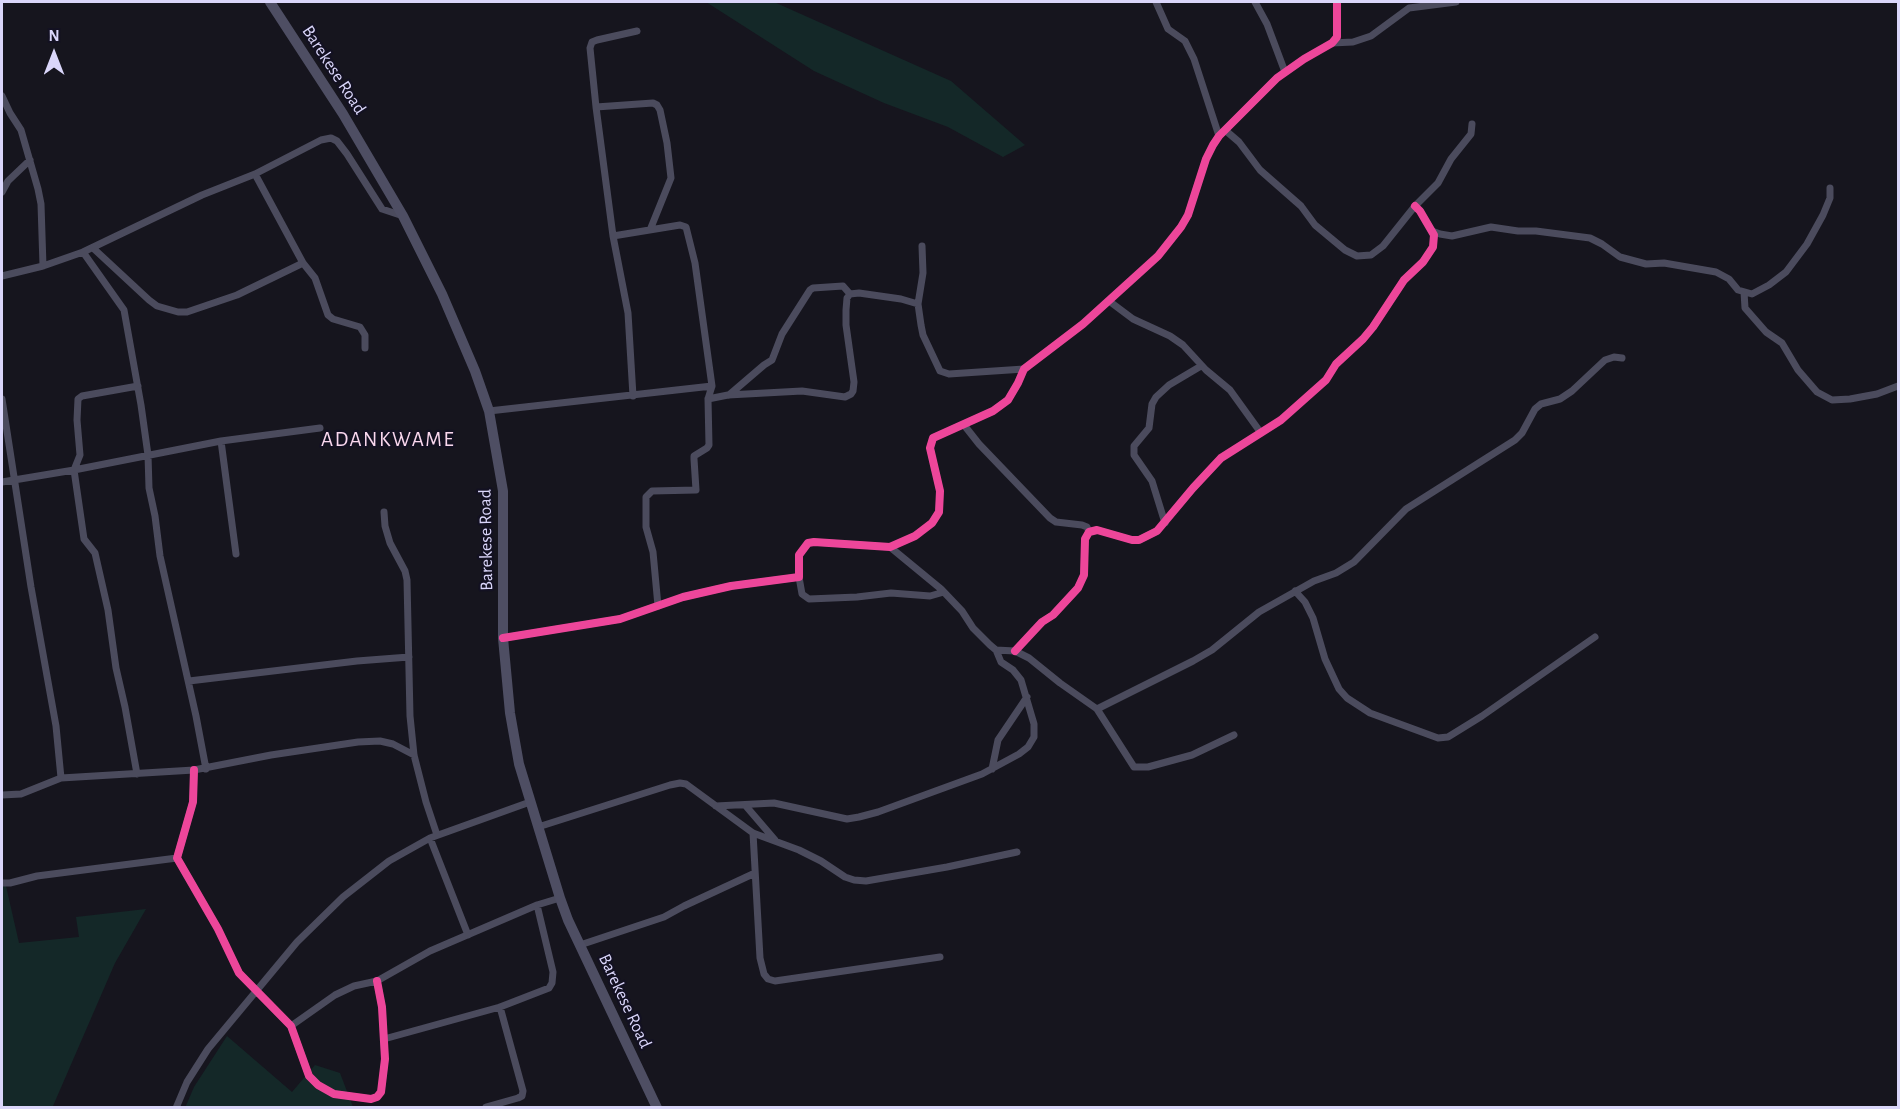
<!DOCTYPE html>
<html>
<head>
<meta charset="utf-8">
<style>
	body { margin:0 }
	#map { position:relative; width:1900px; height:1109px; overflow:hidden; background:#16151e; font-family:"Alegreya Sans",sans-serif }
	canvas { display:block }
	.frame { position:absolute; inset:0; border:3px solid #dad6fa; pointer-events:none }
	.north { position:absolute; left:24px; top:24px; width:60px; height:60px; -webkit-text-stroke:4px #131122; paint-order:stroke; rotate:0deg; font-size:16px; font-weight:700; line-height:24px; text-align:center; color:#dad6fa }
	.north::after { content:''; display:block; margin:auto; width:21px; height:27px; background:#dad6fa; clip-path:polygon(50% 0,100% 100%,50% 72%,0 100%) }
</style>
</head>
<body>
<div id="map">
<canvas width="1900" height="1109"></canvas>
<div class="frame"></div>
<div class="north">N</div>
</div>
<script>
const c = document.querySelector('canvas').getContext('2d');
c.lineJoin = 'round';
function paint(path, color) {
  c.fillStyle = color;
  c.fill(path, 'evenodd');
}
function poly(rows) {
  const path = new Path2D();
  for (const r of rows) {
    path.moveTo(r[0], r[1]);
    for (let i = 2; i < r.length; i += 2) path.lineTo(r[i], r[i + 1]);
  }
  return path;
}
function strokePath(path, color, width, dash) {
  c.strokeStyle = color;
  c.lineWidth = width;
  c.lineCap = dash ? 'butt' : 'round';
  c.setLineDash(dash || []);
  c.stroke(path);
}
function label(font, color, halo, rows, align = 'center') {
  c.font = font + ' "Alegreya Sans",sans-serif';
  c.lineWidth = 4.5;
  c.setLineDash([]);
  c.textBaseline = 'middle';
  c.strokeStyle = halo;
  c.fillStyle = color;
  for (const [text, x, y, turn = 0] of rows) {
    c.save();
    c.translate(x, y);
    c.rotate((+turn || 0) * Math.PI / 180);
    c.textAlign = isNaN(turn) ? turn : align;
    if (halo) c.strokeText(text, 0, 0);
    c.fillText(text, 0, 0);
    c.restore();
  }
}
const green = poly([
	[706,2,774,2,951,81,1025,145,1003,157,948,127,884,103,814,71],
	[2,886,6,886,19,943,79,937,76,917,146,909,115,963,53,1106,56,1107,2,1107],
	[227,1036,292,1092,315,1065,340,1073,353,1107,185,1108,194,1087]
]);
const street = poly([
	[1156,2,1168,29,1185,41,1194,59,1219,136],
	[1255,2,1267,24,1285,72],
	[1332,43,1353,42,1371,36,1409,8,1456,2],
	[2,96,10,113,21,130,38,189,41,204,43,266],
	[596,107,653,103,657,105,660,110,667,143,671,178,650,230],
	[1225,130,1239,142,1260,170,1301,206,1315,225,1345,250,1357,256,1371,255,1383,246,1415,206,1438,183,1451,159,1471,134,1472,124],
	[255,174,303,263,315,278,328,315,333,319,360,327,365,335,365,348],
	[2,192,8,181,30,160],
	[1432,231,1440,234,1452,236,1491,227,1518,231,1536,231,1590,238,1602,244,1620,257,1646,264,1664,263,1716,272,1729,279,1738,290,1752,294,1769,285,1786,272,1807,244,1823,215,1830,198,1830,188],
	[613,236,680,225,686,227,695,263,712,386,708,399,709,445,707,448,694,456,694,459,696,490,652,491,646,497,646,527,653,552,658,606],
	[922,246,923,273,918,304,921,325,923,335,940,371,949,374,1024,369],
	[93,248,149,300,157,306,178,312,187,312,237,295,303,263],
	[83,252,124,310,141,405,148,455,149,488,155,516,160,556,196,716,206,769],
	[2,276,43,266,83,252,202,195,255,174,321,140,331,138,337,141,347,154,382,209,403,216],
	[1744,292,1745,308,1766,332,1782,343,1798,370,1817,392,1832,400,1850,399,1877,394,1898,386],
	[850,294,859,293,901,299,918,304],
	[1109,301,1133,319,1170,336,1183,345,1206,370,1230,390,1261,433],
	[729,395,764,365,772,360,782,334,810,290,813,288,843,286,850,294],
	[633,396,628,313,613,236,596,107,590,48,592,42,597,40,637,31],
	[2,399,31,587,56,726,61,778],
	[708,399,728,395,802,391,845,397,851,394,853,391,854,382,846,325,846,310,847,298,850,294],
	[489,411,712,386],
	[964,425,979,444,1050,518,1056,522,1082,525,1087,527,1089,532],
	[221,441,236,554],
	[2,482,74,470,221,441,320,428],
	[384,512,385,526,390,543,405,571,407,580,410,716,414,755,426,802,437,835],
	[1165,523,1152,481,1134,455,1134,446,1149,428,1152,404,1156,397,1169,385,1201,366],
	[890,547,941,589,962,611,973,628,990,645,996,650,1015,651,1029,658,1060,683,1097,709,1134,767,1148,767,1192,755,1234,735],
	[799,577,802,594,809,599,857,597,891,593,930,596,944,592],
	[1295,591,1305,602,1313,618,1325,659,1339,689,1347,698,1370,713,1438,738,1448,737,1482,716,1595,637],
	[503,638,620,619,683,597,731,586,799,577,799,555,808,543,814,542,890,547,915,536,932,523,939,512,940,491,930,448,933,438,993,411,1008,400,1018,383,1024,369,1083,324,1158,256,1181,227,1188,215,1206,159,1213,145,1219,136,1277,78,1304,59,1332,43,1337,37,1337,2],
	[1015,651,1042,622,1053,615,1078,588,1084,575,1085,539,1089,532,1097,530,1132,540,1139,540,1157,531,1193,488,1221,458,1281,420,1326,380,1336,364,1363,339,1373,327,1404,280,1423,262,1433,247,1434,235,1420,211,1415,206],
	[189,681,357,661,409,657],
	[1097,709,1193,661,1212,650,1259,612,1314,581,1336,573,1354,562,1406,509,1515,440,1522,433,1535,409,1541,404,1560,399,1572,391,1605,360,1614,357,1622,358],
	[992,769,998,740,1027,697],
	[194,770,193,802,177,858,218,929,239,973,291,1026,309,1076,318,1085,334,1094,371,1099,377,1097,381,1092,385,1059,382,1007,377,981],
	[137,774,125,707,116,668,108,610,95,553,84,539,74,470,80,455,77,420,78,399,82,396,138,386],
	[2,795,21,794,61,778,194,770,271,755,358,742,380,741,393,744,414,755],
	[745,805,775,840],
	[716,806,774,803,847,819,859,817,878,812,982,774,1019,754,1028,747,1034,737,1034,724,1021,680,1013,670,1001,662,996,650],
	[538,827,670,785,680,783,686,784,753,833,799,850,821,861,845,877,854,880,866,881,947,867,1017,852],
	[753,833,760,958,764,974,768,979,775,981,940,957],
	[430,838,468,935],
	[2,883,10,883,37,876,177,858],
	[580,945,664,917,684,906,755,873],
	[291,1026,335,995,354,986,377,981,430,951,537,905,560,898],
	[384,1039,500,1007,549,988,552,983,553,972,537,905],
	[486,1107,518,1098,522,1096,523,1091,500,1007],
	[176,1108,187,1082,208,1049,297,942,343,897,389,861,430,838,530,802]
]);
const secondary = poly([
	[270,2,343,114,403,216,442,294,475,371,489,411,503,491,503,638,510,713,519,764,560,898,568,920,657,1108]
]);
const cycleway = poly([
	[503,638,620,619,683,597,731,586,799,577,799,555,808,543,814,542,890,547,915,536,932,523,939,512,940,491,930,448,933,438,993,411,1008,400,1018,383,1024,369,1083,324,1158,256,1181,227,1188,215,1206,159,1213,145,1219,136,1277,78,1304,59,1332,43,1337,37,1337,2],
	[1015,651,1042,622,1053,615,1078,588,1084,575,1085,539,1089,532,1097,530,1132,540,1139,540,1157,531,1193,488,1221,458,1281,420,1326,380,1336,364,1363,339,1373,327,1404,280,1423,262,1433,247,1434,235,1420,211,1415,206],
	[194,770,193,802,177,858,218,929,239,973,291,1026,309,1076,318,1085,334,1094,371,1099,377,1097,381,1092,385,1059,382,1007,377,981]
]);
const streetNames = [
	["Barekese Road",334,70,57],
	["Barekese Road",486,540,-91],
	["Barekese Road",625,1001,65]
];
const quarterNames = [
	["ADANKWAME",388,440]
];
paint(green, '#142828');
strokePath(street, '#4b4b5d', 7);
strokePath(secondary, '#4e4e63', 10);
strokePath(cycleway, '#ed469a', 8);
label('18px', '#dad6fa', '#131122', streetNames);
c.letterSpacing = '1.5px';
label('21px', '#fad8ee', '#131122', quarterNames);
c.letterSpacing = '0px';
</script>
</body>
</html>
